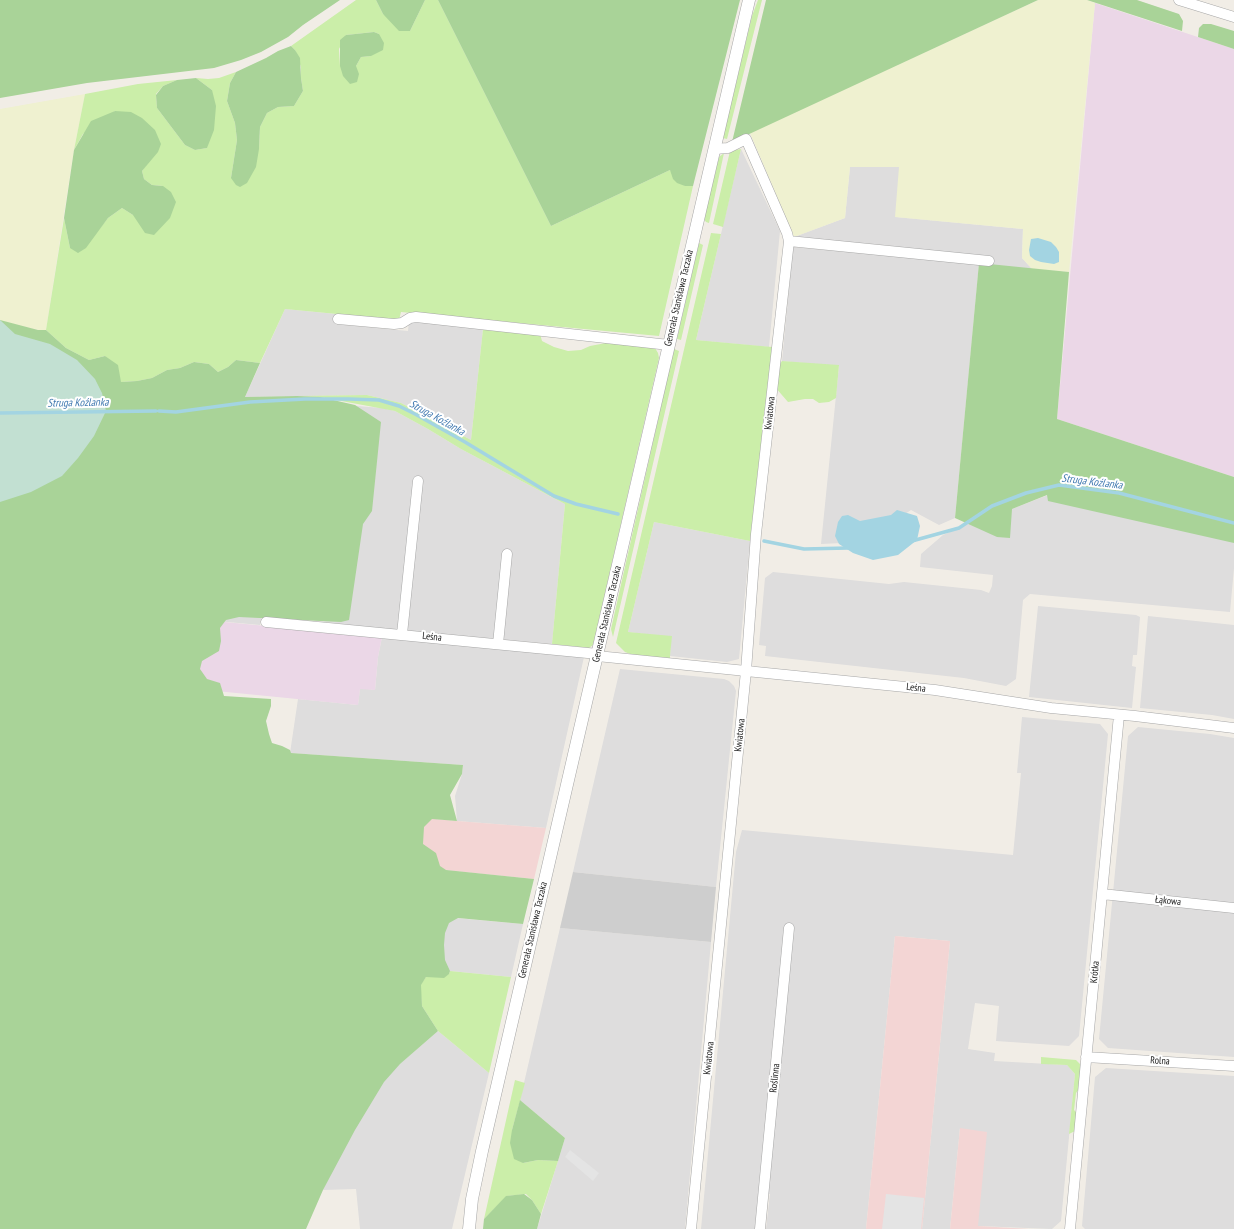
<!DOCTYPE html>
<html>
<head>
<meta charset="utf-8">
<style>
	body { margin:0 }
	canvas { display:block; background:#f1ede6 }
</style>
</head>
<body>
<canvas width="1234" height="1229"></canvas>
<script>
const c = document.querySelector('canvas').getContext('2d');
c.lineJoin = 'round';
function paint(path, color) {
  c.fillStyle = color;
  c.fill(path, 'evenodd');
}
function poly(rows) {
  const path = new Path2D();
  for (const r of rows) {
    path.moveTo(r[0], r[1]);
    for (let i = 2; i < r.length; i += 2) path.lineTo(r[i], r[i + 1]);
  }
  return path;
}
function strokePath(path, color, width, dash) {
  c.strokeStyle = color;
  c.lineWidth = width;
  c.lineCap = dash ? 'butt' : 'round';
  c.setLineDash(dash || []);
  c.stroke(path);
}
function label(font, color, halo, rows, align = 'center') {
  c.font = font + ' "PT Sans Narrow",sans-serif';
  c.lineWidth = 4;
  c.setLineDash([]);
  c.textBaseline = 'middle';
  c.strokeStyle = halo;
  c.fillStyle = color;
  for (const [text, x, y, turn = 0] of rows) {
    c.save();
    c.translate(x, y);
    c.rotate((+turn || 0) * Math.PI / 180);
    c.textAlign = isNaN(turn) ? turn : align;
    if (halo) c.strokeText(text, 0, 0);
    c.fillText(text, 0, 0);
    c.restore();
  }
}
const residential = poly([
	[741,149,780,231,769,347,696,340],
	[850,167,900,167,896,217,1023,229,1022,258,1032,269,979,264,955,518,939,525,911,510,863,542,821,544,839,366,782,361,793,247,892,256,893,246,794,237,845,218],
	[285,309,336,314,335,324,408,331,409,321,483,329,471,440,401,403,367,395,245,397],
	[345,405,382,408,395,411,428,429,461,449,565,504,552,644,365,627,262,614,260,625,119,612],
	[1048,495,1048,500,1234,538,1234,568,1230,612,1030,594,1023,600,1016,679,1006,686,964,678,765,656,766,646,759,645,765,578,773,572,889,584,904,582,981,590,989,593,992,586,993,575,920,567,921,554,943,535,999,509,1012,509],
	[654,522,750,541,739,659,727,662,670,656,671,637,628,632],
	[1038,606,1136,615,1140,617,1137,655,1133,655,1132,666,1136,667,1132,708,1029,697],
	[1148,616,1234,625,1234,719,1212,715,1140,708],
	[382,637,584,657,546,828,457,821,455,796,462,774,463,765,290,753,298,699,358,705,360,688,375,690,378,657],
	[620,669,724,679,729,681,734,686,736,691,716,887,573,872],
	[1022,717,1100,724,1108,734,1079,1036,1069,1046,996,1041,999,1006,975,1003,968,1049,995,1053,994,1061,1067,1065,1075,1074,1061,1221,1052,1229,978,1226,960,1128,950,1229,922,1229,950,941,895,936,866,1229,766,1229,770,1194,759,1193,755,1229,701,1229,736,852,742,830,1013,855,1021,773,1017,773],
	[1138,727,1210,734,1234,738,1234,1057,1108,1048,1099,1039,1128,736],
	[286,903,523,924,511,977,450,971],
	[560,928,711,942,685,1229,537,1229,565,1138,520,1100],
	[438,1031,489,1073,452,1229,360,1229,356,1189,323,1190,366,1093],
	[1106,1068,1234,1076,1234,1229,1085,1229,1082,1226,1095,1077]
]);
const commercial = poly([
	[160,793,457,821,546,828,534,879,223,848],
	[895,936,950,941,922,1229,866,1229],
	[960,1128,987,1132,978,1226,1030,1229,950,1229]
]);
const industrial = poly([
	[1095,3,1234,49,1234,477,1057,419],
	[119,612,382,637,378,657,375,690,360,689,358,705,54,675]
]);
const religious = poly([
	[573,872,716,887,711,942,560,928]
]);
const farmland = poly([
	[1038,0,1087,0,1095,3,1069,272,1032,269,1022,258,1023,229,895,217,899,167,850,167,845,218,794,237,750,133],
	[85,94,74,150,46,330,38,330,3,322,0,320,0,109]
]);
const grass = poly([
	[356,0,376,0,383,14,410,31,425,0,438,0,551,226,670,170,685,186,693,186,659,336,401,312,399,320,285,309,260,363,236,360,228,367,218,372,209,364,194,362,180,368,167,370,152,378,137,381,121,382,105,356,89,360,66,348,46,330,64,218,70,248,100,228,108,218,122,208,133,215,163,186,152,185,144,179,142,171,148,162,115,111,83,134,74,150,85,94,138,84,177,80,163,86,156,94,157,108,185,145,195,150,207,148,212,90,196,78,208,79,219,78,236,72,230,83,227,101,235,123,237,140,231,178,259,149,260,127,267,113,278,107,294,106,303,91,301,78,301,67,295,50,291,46],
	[374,32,379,34,371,56,361,57,356,66,340,66,339,49,346,35],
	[758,0,762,0,727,139,723,138,752,16],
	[741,149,723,227,713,224,730,151],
	[724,153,709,223,706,222,704,219,719,157],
	[711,233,721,234,696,340,772,347,750,541,654,522,628,632,672,636,670,656,670,658,636,656,625,652,616,643],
	[699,243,703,245,681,340,677,339],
	[483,329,540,334,542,341,554,347,568,351,581,350,590,346,606,343,655,348,658,353,659,358,593,645,589,648,552,644,565,504,461,449,428,429,395,411,320,397,297,396,367,395,401,403,471,440],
	[674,349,679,351,613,637,611,629],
	[782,361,839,365,836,398,829,402,819,403,813,399,805,399,788,402,775,387,777,367],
	[450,971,511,977,489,1073,438,1031,422,1006,420,985,426,977,449,974],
	[1041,1057,1076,1060,1081,1065,1079,1089,1076,1093,1074,1110,1077,1113,1075,1131,1069,1134,1075,1074,1067,1065,1041,1064],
	[515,1080,525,1083,512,1130,523,1163,538,1160,558,1161,541,1214,532,1200,526,1194,507,1196,484,1219]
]);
const forest = poly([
	[0,0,340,0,303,25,288,37,261,52,241,60,214,68,87,83,0,98],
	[376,0,425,0,410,31,399,31,383,14],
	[438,0,740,0,693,186,685,186,677,183,673,179,670,170,551,226],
	[766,0,1038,0,732,142],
	[1087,0,1137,0,1179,14,1183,21,1182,31],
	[1203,24,1211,24,1234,31,1234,49,1198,37,1199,28],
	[374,32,379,34,384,43,383,50,371,56,361,57,356,66,359,74,357,82,350,84,343,76,340,66,340,40,346,35],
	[291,46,295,50,300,58,301,78,303,91,294,106,278,107,267,113,260,127,259,149,256,167,247,183,240,187,236,185,231,178,237,140,235,123,227,101,230,83,236,72,266,58,278,51],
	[196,78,212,90,216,106,214,130,207,148,195,150,185,145,157,108,156,95,163,86,177,80],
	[115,111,131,112,142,118,155,130,161,144,158,152,142,171,144,179,152,185,163,186,171,192,176,202,170,218,154,235,145,233,133,215,122,208,108,218,86,248,78,253,70,248,64,218,74,150,91,121],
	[979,263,1069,272,1057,419,1234,477,1234,543,1048,501,1047,495,1012,509,1010,538,997,537,955,518],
	[0,320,38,330,46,330,66,348,89,360,105,356,118,365,121,382,137,381,152,378,167,370,180,368,194,362,209,364,218,372,228,367,236,360,260,363,245,397,297,396,320,397,355,405,381,422,372,511,363,524,349,620,341,622,239,617,226,620,220,628,221,641,219,651,202,661,200,669,207,679,220,683,224,696,271,699,271,706,266,721,269,734,272,743,282,746,290,750,291,753,463,765,462,774,450,795,457,821,432,819,424,827,423,844,436,853,440,866,446,870,534,879,523,924,458,918,449,923,445,933,444,945,445,960,450,971,449,974,444,978,426,977,421,985,422,1006,438,1031,400,1064,384,1082,355,1130,323,1190,306,1229,0,1229],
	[520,1100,565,1138,558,1161,538,1160,523,1163,514,1159,510,1143,512,1130],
	[524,1194,532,1200,541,1214,537,1229,483,1229,484,1219,506,1196]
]);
const wetland = poly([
	[0,320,15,334,50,344,77,360,95,379,102,393,106,411,94,436,78,458,62,476,31,492,0,502]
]);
const parking = poly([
	[570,1150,599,1173,593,1181,565,1157],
	[886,1194,924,1198,921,1229,882,1229]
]);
const water = poly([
	[1038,238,1051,242,1056,247,1059,252,1059,262,1054,264,1041,262,1035,260,1030,256,1029,250,1031,239],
	[897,510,917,516,920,526,917,540,898,555,873,560,853,553,839,544,835,536,838,522,842,516,848,515,860,521,891,515]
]);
const stream = poly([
	[159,411,176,412,250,402,305,399,349,399,379,400,399,406,415,414,465,442,554,496,576,504,618,514],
	[0,413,156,411],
	[764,541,804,549,848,548],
	[912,541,959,528,992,506,1026,493,1059,485,1119,493,1234,523]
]);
const minor = poly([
	[1179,0,1234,17],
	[714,149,728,148,746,139,787,233,789,241],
	[338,319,394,324,402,323,410,318,416,317,669,345],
	[266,622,598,654],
	[402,634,418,481],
	[498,644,507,554],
	[597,656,935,690,1051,708,1135,716,1234,728],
	[1102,894,1234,908],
	[1086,1057,1234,1066],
	[691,1229,746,671,756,534,789,241,989,261],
	[760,1229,789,928],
	[1070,1229,1119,715]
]);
const tertiary = poly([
	[469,1229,472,1199,482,1151,749,0]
]);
const streetNames = [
	["Generała Stanisława Taczaka",679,298,-77],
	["Kwiatowa",770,413,-84],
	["Generała Stanisława Taczaka",607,614,-77],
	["Leśna",432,637,6],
	["Leśna",916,688,6],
	["Kwiatowa",740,735,-84],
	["Łąkowa",1168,901,6],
	["Generała Stanisława Taczaka",533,930,-77],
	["Krótka",1095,972,-84],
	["Kwiatowa",709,1058,-84],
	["Rolna",1160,1061,4],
	["Roślinna",775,1078,-84]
];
const waterNames = [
	["Struga Koźlanka",78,403,-1],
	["Struga Koźlanka",437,418,29],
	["Struga Koźlanka",1092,482,7]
];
paint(residential, '#dedddd');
paint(commercial, '#f3d5d4');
paint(industrial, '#ebd7e7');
paint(religious, '#cecece');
paint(farmland, '#eff1d0');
paint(grass, '#cbeea9');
paint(forest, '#a9d398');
paint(wetland, '#c2e0d2');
paint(parking, '#e4e4e4');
paint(water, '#a3d4e2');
strokePath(stream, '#a3d4e2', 3.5);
strokePath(minor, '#a7a7a7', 11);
strokePath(tertiary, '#a7a7a7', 13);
strokePath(minor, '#fff', 10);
strokePath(tertiary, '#fff', 12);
label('10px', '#202020', '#fff', streetNames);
label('italic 11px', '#4179b0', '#fff', waterNames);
</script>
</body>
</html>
